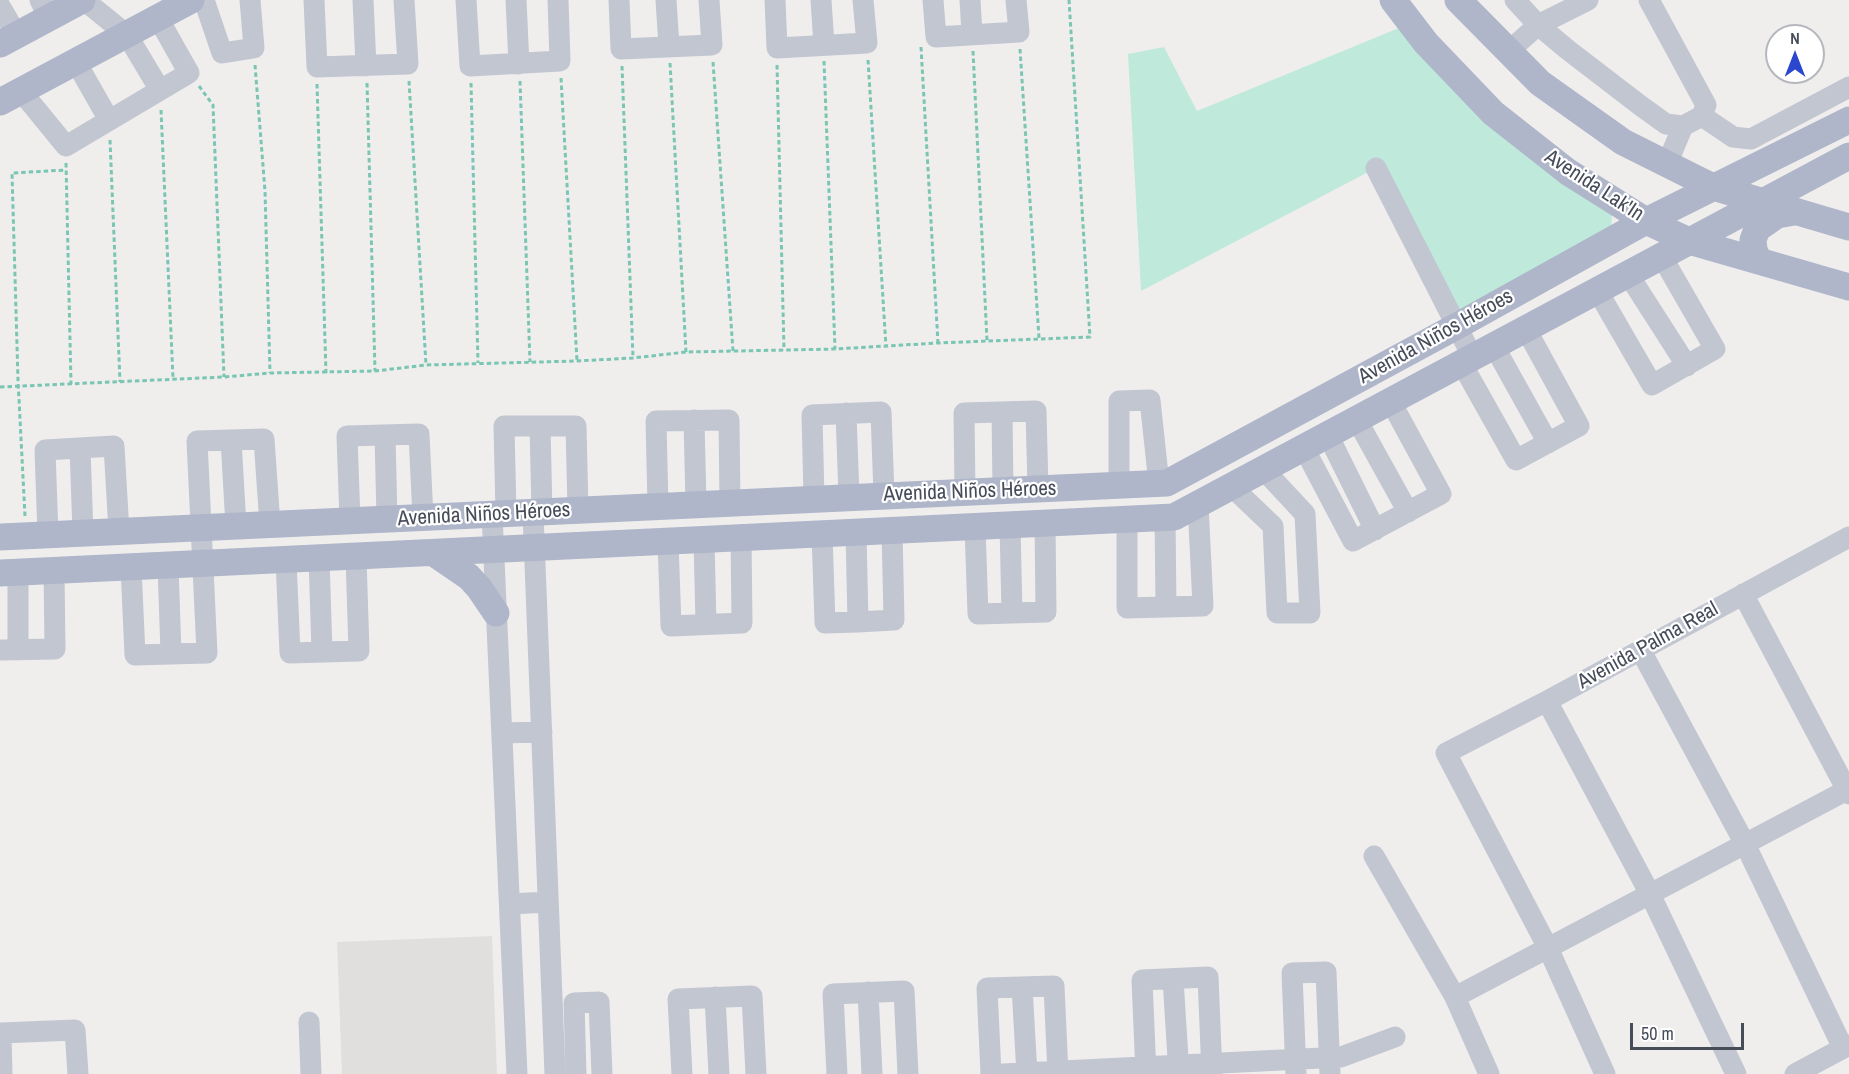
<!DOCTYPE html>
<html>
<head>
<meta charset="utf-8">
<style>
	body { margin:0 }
	#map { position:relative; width:1849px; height:1074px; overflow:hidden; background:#f0eeed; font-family:"Archivo Narrow",sans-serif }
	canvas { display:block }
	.north { position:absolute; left:1765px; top:24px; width:60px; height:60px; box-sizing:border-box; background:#fff; border:2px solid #b5b7bd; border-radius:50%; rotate:0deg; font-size:16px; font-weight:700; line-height:24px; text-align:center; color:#474c59 }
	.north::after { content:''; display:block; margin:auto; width:21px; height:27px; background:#2a47cd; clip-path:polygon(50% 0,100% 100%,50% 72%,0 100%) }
	.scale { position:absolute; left:1630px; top:1023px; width:114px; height:27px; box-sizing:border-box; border:3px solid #474c59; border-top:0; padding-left:8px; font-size:18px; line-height:21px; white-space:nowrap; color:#474c59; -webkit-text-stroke:4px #fff; paint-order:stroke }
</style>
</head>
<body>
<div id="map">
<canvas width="1849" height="1074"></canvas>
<div class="north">N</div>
<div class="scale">50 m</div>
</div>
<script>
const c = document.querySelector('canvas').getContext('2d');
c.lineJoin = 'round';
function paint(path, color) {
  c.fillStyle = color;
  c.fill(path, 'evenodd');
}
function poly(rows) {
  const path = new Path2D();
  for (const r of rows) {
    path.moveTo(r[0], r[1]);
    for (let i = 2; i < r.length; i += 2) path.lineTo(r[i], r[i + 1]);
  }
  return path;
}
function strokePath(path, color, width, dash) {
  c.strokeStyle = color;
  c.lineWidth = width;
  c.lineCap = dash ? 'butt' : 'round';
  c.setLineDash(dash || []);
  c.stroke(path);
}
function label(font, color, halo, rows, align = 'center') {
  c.font = font + ' "Archivo Narrow",sans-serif';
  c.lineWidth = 4.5;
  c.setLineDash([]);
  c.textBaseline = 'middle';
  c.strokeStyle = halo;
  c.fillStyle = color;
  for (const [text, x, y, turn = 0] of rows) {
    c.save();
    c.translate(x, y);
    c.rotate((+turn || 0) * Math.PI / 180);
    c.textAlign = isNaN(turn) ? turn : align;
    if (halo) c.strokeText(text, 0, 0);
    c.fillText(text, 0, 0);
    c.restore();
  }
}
const education = poly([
	[492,936,497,1074,342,1074,337,942]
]);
const green = poly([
	[1411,23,1612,215,1611,230,1457,326,1376,168,1141,291,1128,54,1164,47,1197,111]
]);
const path = poly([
	[921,47,938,343],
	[1020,49,1039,338],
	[973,51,987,341],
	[868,60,886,347],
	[824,61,835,349],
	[713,62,733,351],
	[670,63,686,352],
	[255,65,265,191,270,373],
	[777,65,784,350],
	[622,66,633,358],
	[561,78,577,361],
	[409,81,426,365],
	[520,81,530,362],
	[367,83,375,371],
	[471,83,478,363],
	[317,84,326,373],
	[199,86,213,105,224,377],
	[161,110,173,378],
	[110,140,120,382],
	[66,163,71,384],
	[0,387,224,377,270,373,375,371,426,365,577,361,633,358,686,352,835,349,938,343,1090,337,1069,0],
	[25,516,18,380,12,173,66,170]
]);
const minor = poly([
	[40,0,49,18],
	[84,0,127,35,160,90],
	[204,0,222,53,254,48,250,0],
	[314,0,317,67,408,64,404,0],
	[363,0,366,66],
	[466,0,470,66,560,61,558,0],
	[516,0,519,64],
	[619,0,621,49,712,45,709,0],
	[666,0,669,46],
	[775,0,777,48,867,43,863,0],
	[821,0,824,45],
	[933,0,936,37,1019,32,1016,0],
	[970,0,972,34],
	[1515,0,1538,25,1568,50,1641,106,1666,124,1683,126,1702,116,1706,105,1649,0],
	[0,6,17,35],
	[1509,51,1538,25,1588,0],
	[76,62,109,120],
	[21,91,66,146,189,73,158,18],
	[1702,116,1733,137,1751,139,1849,87],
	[1667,164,1683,126],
	[1376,168,1473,358],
	[1628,274,1687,366],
	[1597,290,1652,385,1715,349,1661,255],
	[1494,346,1548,443],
	[1462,364,1516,460,1579,426,1526,329],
	[1002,412,1003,490],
	[846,413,849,497],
	[694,420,696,504],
	[1357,420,1408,512],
	[540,426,542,512],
	[385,435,387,519],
	[1328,435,1375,530],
	[231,440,236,526],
	[80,448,83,533],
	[1304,448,1353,541,1441,494,1391,402],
	[1119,485,1119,401,1150,400,1159,484],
	[1231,486,1273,526,1277,613,1310,613,1305,514,1263,469],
	[965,492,964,413,1036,411,1038,489],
	[814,499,812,415,881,412,884,495],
	[658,506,656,421,729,420,730,503],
	[533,513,555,1074],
	[492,514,517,1074],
	[506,514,504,426,576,426,578,510],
	[1165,517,1166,607],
	[1127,519,1127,608,1203,606,1198,504],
	[350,521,347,436,419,434,423,518],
	[1010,525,1012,613],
	[975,527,978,614,1046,612,1045,523],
	[856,533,858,622],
	[822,534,825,623,858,622,894,620,892,531],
	[48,535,45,450,114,446,119,532],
	[704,540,706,624],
	[668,542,671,626,742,623,741,538],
	[319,558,322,652],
	[286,560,290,653,359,651,356,557],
	[168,565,171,654],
	[131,567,135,655,207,653,197,441,264,439,270,525],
	[1743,594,1849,794],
	[0,650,55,649,54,571],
	[18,650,18,572],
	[1641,651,1745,844,1843,1048],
	[1547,701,1650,894,1736,1074],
	[502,733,542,732],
	[1374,856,1455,997,1489,1074],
	[510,904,548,902],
	[1173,979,1179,1074],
	[1022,987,1027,1074],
	[868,992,872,1074],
	[715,997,719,1074],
	[1455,997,1849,789],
	[309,1022,311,1074],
	[2,1074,1,1033,75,1030,78,1074],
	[576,1074,574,1003,599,1002,602,1074],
	[682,1074,678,999,752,996,756,1074],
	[837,1074,833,994,904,991,908,1074],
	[991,1074,987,988,1054,986,1058,1074],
	[1003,1074,1341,1057,1395,1037],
	[1146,1074,1142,980,1208,977,1212,1074],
	[1296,1074,1292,973,1326,972,1330,1074],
	[1605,1074,1548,948,1446,753,1547,701,1849,537],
	[1795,1074,1849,1045]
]);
const major = poly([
	[1393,0,1426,43,1493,113,1568,172,1646,221,1689,241,1849,287],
	[1458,0,1540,83,1623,142,1713,187,1849,227],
	[0,44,82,0],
	[0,102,191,0],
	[1759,261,1754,250,1753,240,1757,229,1777,215,1794,212],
	[0,537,1167,483,1457,326,1646,221,1849,120],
	[434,553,469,577,479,588,496,613],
	[0,573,1174,517,1849,156]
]);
const streetNames = [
	["Avenida Lak'In",1594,186,33],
	["Avenida Niños Héroes",1436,337,-29],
	["Avenida Niños Héroes",970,492,-2],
	["Avenida Niños Héroes",484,515,-3],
	["Avenida Palma Real",1648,646,-29]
];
paint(education, '#e1dfde');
paint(green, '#bfeadb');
strokePath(path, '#7ac5b3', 3, [4.5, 3]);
strokePath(minor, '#c2c6d1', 21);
strokePath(major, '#afb6ca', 27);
label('21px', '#474c59', '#fff', streetNames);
</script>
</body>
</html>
